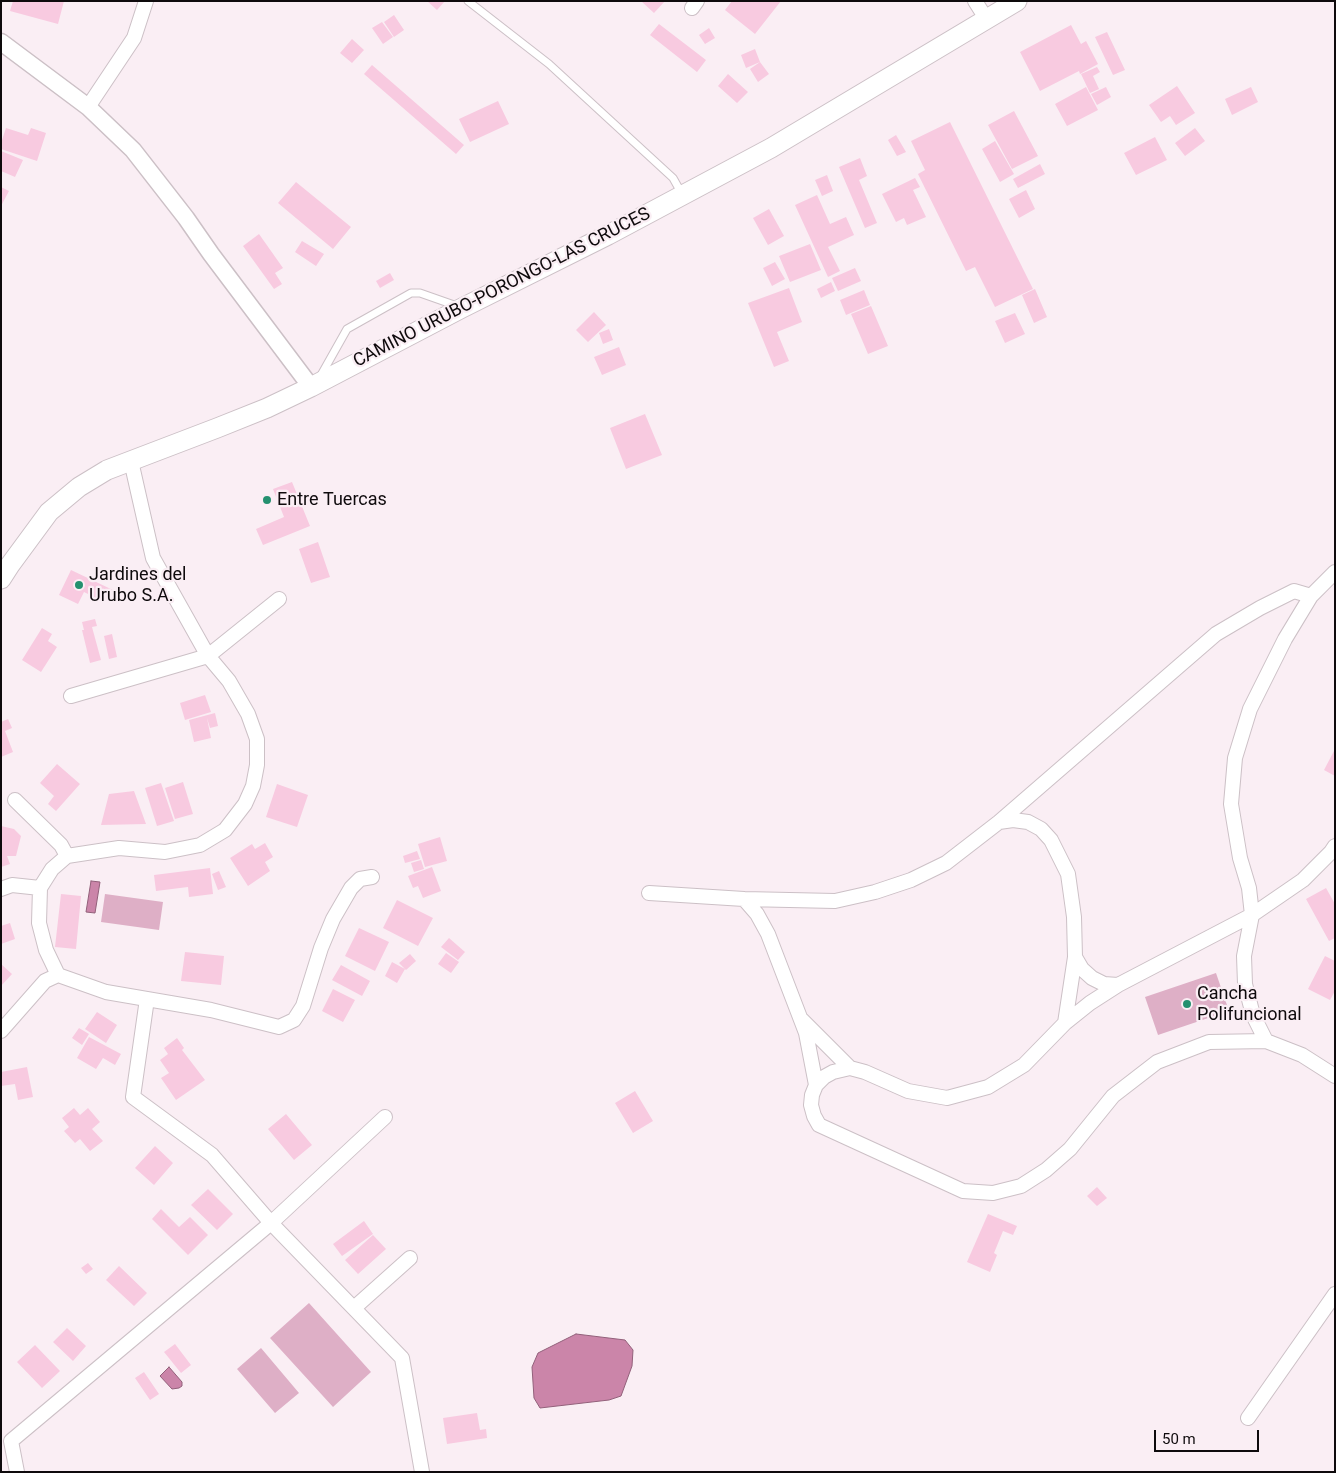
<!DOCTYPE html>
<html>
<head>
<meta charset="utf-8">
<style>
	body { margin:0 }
	#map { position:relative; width:1336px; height:1473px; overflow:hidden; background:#faeef4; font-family:Roboto,sans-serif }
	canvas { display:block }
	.frame { position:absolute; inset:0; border:2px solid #0e0a0c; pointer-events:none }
	.scale { position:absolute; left:1154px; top:1430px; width:105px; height:22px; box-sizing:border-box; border:2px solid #0e0a0c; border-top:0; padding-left:6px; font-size:15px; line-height:18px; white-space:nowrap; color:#0e0a0c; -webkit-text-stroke:4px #faeef4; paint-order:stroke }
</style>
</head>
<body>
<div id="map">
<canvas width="1336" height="1473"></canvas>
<div class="frame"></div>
<div class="scale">50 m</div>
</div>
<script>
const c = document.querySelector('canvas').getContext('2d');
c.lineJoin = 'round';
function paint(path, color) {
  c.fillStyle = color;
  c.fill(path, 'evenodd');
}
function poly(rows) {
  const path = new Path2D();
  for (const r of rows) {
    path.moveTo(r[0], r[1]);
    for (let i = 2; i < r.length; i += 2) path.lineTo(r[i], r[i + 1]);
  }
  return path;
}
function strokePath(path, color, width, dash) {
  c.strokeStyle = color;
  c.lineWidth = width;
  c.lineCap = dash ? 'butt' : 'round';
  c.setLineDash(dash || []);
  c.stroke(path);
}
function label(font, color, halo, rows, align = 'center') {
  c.font = font + ' Roboto,sans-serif';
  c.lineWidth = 4.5;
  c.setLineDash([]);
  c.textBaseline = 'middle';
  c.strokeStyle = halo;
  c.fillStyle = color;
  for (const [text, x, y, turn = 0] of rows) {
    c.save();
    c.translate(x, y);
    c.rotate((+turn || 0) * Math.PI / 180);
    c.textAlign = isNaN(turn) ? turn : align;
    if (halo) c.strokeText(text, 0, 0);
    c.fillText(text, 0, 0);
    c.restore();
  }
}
const green = poly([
	[105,894,163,902,159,930,101,922],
	[1216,973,1229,1011,1158,1035,1145,997],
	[309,1303,371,1372,333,1407,270,1338],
	[261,1348,299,1393,275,1413,237,1369]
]);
const water = poly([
	[91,881,100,882,95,913,86,912,91,881],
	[576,1334,625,1340,633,1350,632,1366,621,1396,609,1400,540,1408,534,1398,532,1367,538,1353,576,1334],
	[169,1367,182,1382,182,1386,179,1388,172,1389,160,1376,169,1367]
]);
const building = poly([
	[13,1,64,1,58,24,10,11],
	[427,1,445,1,437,10],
	[641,1,665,1,654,13],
	[732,1,781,1,755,34,725,10],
	[394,15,404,30,394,37,384,22],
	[382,22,393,37,383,44,372,28],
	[659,24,706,60,697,72,650,35],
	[1071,25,1081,44,1086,41,1098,64,1080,74,1079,71,1040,91,1020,52],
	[709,28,715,38,705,44,699,35],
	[1107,32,1125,70,1113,75,1095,37],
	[352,39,364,50,352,63,340,53],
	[755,49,760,62,769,74,758,82,750,69,760,62,746,68,741,55],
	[372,65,464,145,456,154,364,74],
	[1097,67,1100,72,1093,76,1099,89,1090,93,1081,74],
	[728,74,748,92,737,103,718,86],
	[1177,86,1195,113,1176,125,1170,116,1161,122,1149,105],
	[1086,87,1098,110,1067,126,1055,104],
	[1106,87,1111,97,1097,105,1091,94],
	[1251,87,1258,102,1232,115,1225,99],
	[498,101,509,124,470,142,459,119],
	[1014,111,1038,156,1012,169,988,125],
	[950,122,1033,289,995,307,975,267,966,271,918,174,925,170,911,141],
	[6,128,28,135,31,128,46,133,37,161,1,149,1,143],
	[1195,128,1205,141,1185,156,1175,143],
	[896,135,906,152,897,156,888,140],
	[1155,137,1167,160,1136,175,1124,153],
	[995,141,1014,174,1000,182,982,149],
	[1,151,23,160,15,177,1,171],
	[860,158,867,176,859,180,877,223,865,228,839,167],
	[1040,164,1045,174,1018,188,1013,179],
	[827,175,833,191,822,196,815,180],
	[915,178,920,187,913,190,926,217,907,225,904,218,896,222,882,194],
	[296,182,351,227,333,249,278,203],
	[1,187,9,191,1,206],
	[1026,190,1035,209,1019,218,1009,199],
	[817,195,830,224,846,217,854,235,828,247,840,271,828,277,795,205],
	[769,209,784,236,768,245,753,218],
	[259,234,283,268,275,273,282,284,274,289,243,246],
	[302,241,324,254,316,266,295,252],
	[810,244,821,270,790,282,779,256],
	[775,262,785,279,772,286,763,268],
	[855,268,861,281,838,291,832,278],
	[390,273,394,280,380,288,376,281],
	[831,282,835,291,821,298,817,289],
	[789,288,802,322,777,332,789,361,774,367,748,303],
	[1035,289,1047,317,1034,323,1022,295],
	[864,290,870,305,846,315,840,300],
	[871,306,888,346,868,354,851,314],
	[594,312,606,325,588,342,576,330],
	[1015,313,1025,334,1005,343,995,321],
	[609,329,613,340,603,344,599,333],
	[619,347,626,365,602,375,594,357],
	[645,414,662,455,626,469,610,428],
	[292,482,310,526,263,545,256,529,284,517,273,489],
	[318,542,330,577,311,583,299,549],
	[71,570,115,591,96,598,84,592,78,604,59,595],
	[95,619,97,626,92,627,101,660,90,663,82,630,84,630,82,622],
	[42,628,52,634,48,641,57,647,41,672,22,660],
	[112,634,117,657,109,659,104,636],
	[205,695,211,712,185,720,180,703],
	[215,713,218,726,210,728,207,718,211,738,194,742,189,720],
	[8,719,12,728,5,731,13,752,1,757,1,722],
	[1335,749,1335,776,1324,770],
	[57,764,80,784,56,811,48,804,54,796,40,783],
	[183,782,193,814,175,819,165,788],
	[161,783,174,821,157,826,145,788],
	[277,784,308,795,297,827,266,817],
	[134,791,146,824,101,825,109,794],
	[1,826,14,829,21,836,16,856,7,856,10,864,1,867],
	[440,837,447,861,425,867,418,844],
	[265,843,273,857,265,862,270,871,248,886,230,858,252,844,255,849],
	[417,851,420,859,405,863,403,856],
	[421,860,424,869,414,872,411,863],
	[432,867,441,891,423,898,418,886,413,888,408,876],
	[210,868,213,894,189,897,188,887,156,891,154,875],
	[219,871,226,887,218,890,212,874],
	[1326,888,1335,904,1335,938,1329,941,1306,899],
	[61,894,81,896,76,949,55,947],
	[397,900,433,918,418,946,383,928],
	[10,923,15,939,1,944,1,926],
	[359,928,389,942,375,971,345,956],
	[449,938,465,952,458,960,441,947],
	[185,952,224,956,221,985,181,981],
	[446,953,459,962,451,973,438,964],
	[410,954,416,961,406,970,399,963],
	[1325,956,1335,961,1335,991,1330,1000,1308,989],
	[392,962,405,969,397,983,385,976],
	[1,964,12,974,1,986],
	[341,965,370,981,362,996,332,980],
	[333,989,355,1000,343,1022,322,1011],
	[97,1012,117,1025,106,1043,85,1029],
	[79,1028,89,1034,82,1045,72,1038],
	[89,1037,121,1054,115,1065,103,1058,96,1069,77,1058],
	[177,1038,184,1048,182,1050,205,1080,176,1100,161,1078,169,1073,160,1060,168,1054,164,1048],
	[27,1067,33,1097,18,1100,15,1084,1,1086,1,1072],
	[635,1091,653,1121,633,1133,615,1103],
	[74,1108,80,1115,88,1108,100,1122,92,1129,103,1141,90,1151,80,1139,75,1143,64,1131,69,1127,62,1118],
	[286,1114,312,1145,294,1160,268,1129],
	[155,1146,173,1163,154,1185,135,1168],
	[1097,1187,1107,1198,1097,1206,1087,1196],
	[208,1189,233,1214,217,1230,191,1205],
	[161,1209,179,1227,190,1217,208,1235,188,1255,152,1219],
	[988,1214,1017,1226,1013,1235,1003,1231,994,1253,997,1255,990,1272,967,1262],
	[364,1221,373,1234,342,1256,333,1244],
	[373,1235,386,1249,358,1274,345,1260],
	[88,1263,93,1269,86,1274,81,1268],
	[119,1266,147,1293,134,1306,106,1280],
	[67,1328,86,1346,73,1361,53,1342],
	[175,1344,191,1365,181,1373,164,1352],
	[35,1345,60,1371,42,1388,17,1362],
	[144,1372,159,1394,150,1400,135,1378],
	[477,1413,480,1430,486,1429,487,1438,447,1444,443,1418]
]);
const service = poly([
	[468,1,549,64,673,178,682,194],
	[320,377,347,329,411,293,420,293,457,306]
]);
const minor = poly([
	[975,1,987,20],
	[692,8,697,1],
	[88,107,134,38,146,1],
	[131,461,153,558,208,656,229,681,248,714,257,739,257,765,253,786,245,804,225,830,200,845,165,852,119,848,67,856,52,869,40,888,39,923,46,950,58,975,106,992,211,1010,279,1027,294,1020,303,1006,321,948,333,919,351,888,360,879,372,877],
	[71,696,208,656,279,599],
	[15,800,61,845,67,856],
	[999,822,1013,820,1028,822,1041,829,1051,840,1068,874,1074,917,1075,957,1065,1023],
	[1335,846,1331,852,1303,880,1252,915,1118,985,1090,1003,1065,1023,1024,1065,988,1087,947,1098,908,1091,865,1072,850,1068,833,1072,824,1077,816,1085,812,1095,811,1105,814,1116,819,1125,963,1191,993,1193,1021,1186,1046,1170,1070,1149,1113,1096,1157,1062,1209,1042,1266,1041,1302,1055,1335,1076],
	[1,889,12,885,40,888],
	[649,893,744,899,835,901,875,892,911,880,946,863,999,822,1216,634,1260,608,1294,591,1311,596],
	[744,899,757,914,768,934,806,1033,816,1085],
	[1075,957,1082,969,1092,978,1104,984,1118,985],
	[147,999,133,1097,212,1155,271,1223,402,1358,422,1472],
	[802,1020,850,1068],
	[1,1031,45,981,58,975],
	[1266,1041,1253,1015,1245,984,1244,956,1252,915,1249,888,1240,858,1231,804,1235,758,1250,709,1285,639,1311,596,1335,572],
	[354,1308,410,1258],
	[1248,1418,1335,1294],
	[17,1472,11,1441,271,1223,385,1117]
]);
const tertiary = poly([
	[1,42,88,107,133,150,186,218,211,254,311,387]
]);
const secondary = poly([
	[1,579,10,565,49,512,79,487,107,470,217,428,267,408,311,387,462,308,608,235,771,148,1017,1]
]);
const markers = [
	[267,500,5,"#24906f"],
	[79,585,5,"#24906f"],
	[1187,1004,5,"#24906f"]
];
const streetNames = [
	["CAMINO URUBO-PORONGO-LAS CRUCES",502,288,-27]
];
const poiNames = [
	["Entre Tuercas",277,500],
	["Jardines del",89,575],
	["Urubo S.A.",89,596],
	["Cancha",1197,994],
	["Polifuncional",1197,1015]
];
paint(green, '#deafc6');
paint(water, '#cb85a9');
strokePath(water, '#92607a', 1);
paint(building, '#f8cae0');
strokePath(service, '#ccc0c6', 9);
strokePath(minor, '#ccc0c6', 16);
strokePath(tertiary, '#ccc0c6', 19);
strokePath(secondary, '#ccc0c6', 21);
strokePath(service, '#fff', 7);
strokePath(minor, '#fff', 14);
strokePath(tertiary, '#fff', 16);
strokePath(secondary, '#fff', 19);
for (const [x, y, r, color] of markers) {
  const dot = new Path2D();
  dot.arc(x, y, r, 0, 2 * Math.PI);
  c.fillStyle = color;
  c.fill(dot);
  strokePath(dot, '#faeef4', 2);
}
label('18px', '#0e0a0c', '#faeef4', streetNames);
label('18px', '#0e0a0c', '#faeef4', poiNames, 'left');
</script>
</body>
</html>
